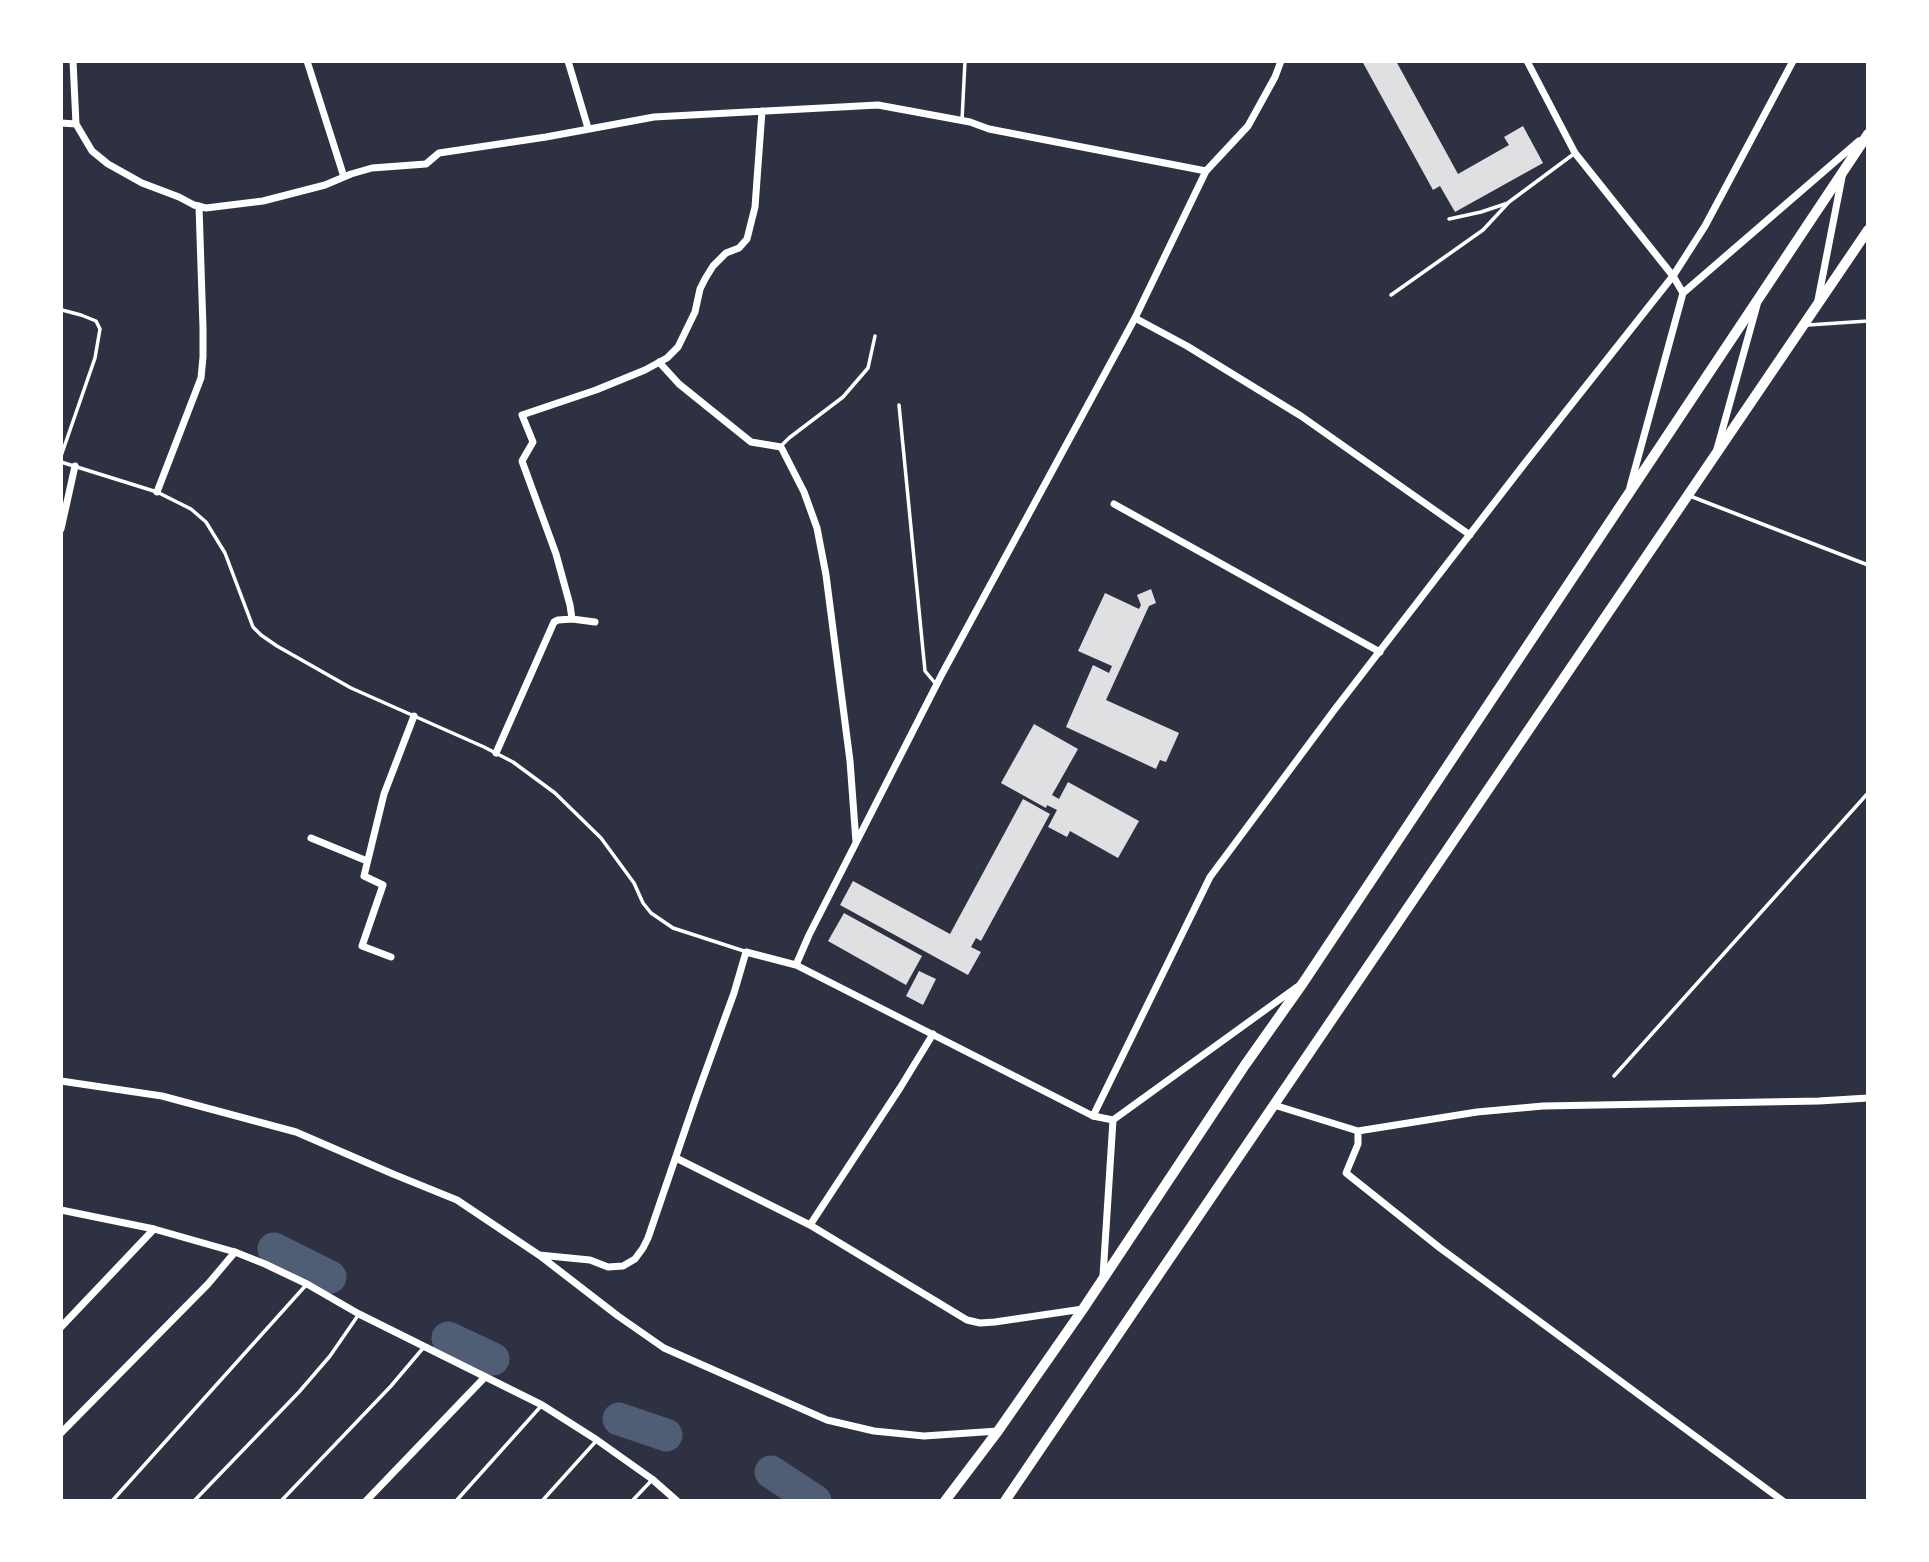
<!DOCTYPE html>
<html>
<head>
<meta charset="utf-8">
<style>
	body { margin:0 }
	#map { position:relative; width:1929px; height:1562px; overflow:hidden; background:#2d3142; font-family:"PT Sans",sans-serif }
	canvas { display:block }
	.frame { position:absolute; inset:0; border:63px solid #fff; pointer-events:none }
</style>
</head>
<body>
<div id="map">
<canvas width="1929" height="1562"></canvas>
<div class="frame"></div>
</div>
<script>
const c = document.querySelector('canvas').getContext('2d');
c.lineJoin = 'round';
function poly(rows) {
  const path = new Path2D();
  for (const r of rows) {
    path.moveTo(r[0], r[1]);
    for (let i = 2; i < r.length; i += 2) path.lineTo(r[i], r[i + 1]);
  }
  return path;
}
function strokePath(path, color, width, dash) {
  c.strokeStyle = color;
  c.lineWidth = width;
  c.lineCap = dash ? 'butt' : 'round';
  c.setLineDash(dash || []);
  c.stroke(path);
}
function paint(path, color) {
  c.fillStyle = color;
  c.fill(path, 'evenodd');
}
const river = poly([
	[274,1249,330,1277],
	[448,1338,493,1359],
	[619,1419,666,1435],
	[771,1472,815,1501]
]);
const building = poly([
	[1362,61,1396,61,1458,174,1509,145,1504,137,1523,126,1543,163,1455,212,1440,186,1433,190],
	[1151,589,1156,603,1149,606,1106,700,1179,733,1166,762,1160,760,1156,769,1066,727,1093,665,1109,673,1112,666,1078,651,1105,593,1139,609,1141,605,1137,595],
	[1034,724,1078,749,1052,795,1059,799,1068,782,1139,821,1118,858,1070,831,1067,837,1048,827,1057,810,1047,805,1046,808,1001,783],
	[1023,799,1050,814,981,941,976,938,971,947,981,952,968,975,840,905,853,881,950,934],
	[844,913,922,956,906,985,828,941],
	[919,971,936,979,923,1005,906,996]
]);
const service = poly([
	[962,120,965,61],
	[1449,219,1481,212,1508,203],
	[1391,295,1483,230,1509,202,1575,153],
	[1808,325,1868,321],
	[899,405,925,671,935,683],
	[782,445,789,438,843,397,868,368,875,336],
	[61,456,95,358,100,329,96,321,81,315,62,310],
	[61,462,157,492,191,509,206,522,225,553,253,627,261,635,277,646,351,688,484,747,513,762,555,793,601,838,634,883,643,903,651,913,673,928,744,951],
	[1690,496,1868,565],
	[1614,1076,1868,793],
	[112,1501,307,1284],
	[194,1501,299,1392,330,1356,359,1314],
	[281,1501,391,1386,424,1347],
	[456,1501,542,1405],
	[542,1501,597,1440],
	[632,1501,651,1481]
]);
const minor = poly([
	[73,61,76,124,92,151,108,164,142,183,179,197,194,205,206,208,263,201,325,185,351,174,372,168,426,164,439,153,546,137,654,117,878,105,970,122,989,129,1206,171],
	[307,61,344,177],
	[568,61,588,128],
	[1527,61,1575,153,1673,276,1705,226,1793,61],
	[61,123,76,124],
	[1818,300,1842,177],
	[1135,318,1187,346,1301,416,1470,535],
	[659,362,679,384,751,442,781,447,804,492,817,528,826,575,850,761,856,842],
	[1717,449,1757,305],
	[1630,487,1683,293],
	[157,492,201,378,203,357,203,328,199,206],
	[1114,504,1380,652],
	[61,529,75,466],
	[572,619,595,622],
	[496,753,554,622,558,620,572,619,570,605,556,554,522,461,533,442,522,415,596,390,645,370,667,358,678,347,695,312,700,289,705,279,713,266,726,253,739,248,747,239,755,207,762,111],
	[311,838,367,861],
	[391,957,362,946,383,885,364,876,384,794,414,716],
	[61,1081,162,1096,296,1132,393,1174,457,1200,539,1255,618,1316,664,1348,827,1420,874,1431,924,1436,998,1431],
	[1274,1105,1358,1131,1477,1112,1543,1106,1819,1101,1868,1098],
	[1093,1116,1210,877,1335,709,1525,463,1673,276,1683,293,1859,141],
	[1113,1120,1093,1116,796,965,809,935,942,674,1135,318,1206,171,1248,126,1275,77,1281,61],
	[1358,1131,1358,1144,1346,1173,1440,1248,1783,1501],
	[676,1158,810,1225,967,1320,980,1323,995,1322,1083,1309],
	[61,1210,154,1229,235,1252,265,1264,307,1284,359,1314,542,1405,597,1440,652,1479,677,1501],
	[810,1225,900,1088,933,1034],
	[539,1255,590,1260,608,1267,623,1266,635,1259,643,1248,648,1238,697,1095,734,993,746,952,796,965],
	[1103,1276,1113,1120,1297,987],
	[61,1327,154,1229],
	[61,1433,208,1284,235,1252],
	[366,1501,485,1377]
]);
const tertiary = poly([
	[1005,1501,1868,230]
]);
const secondary = poly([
	[945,1501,998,1431,1083,1309,1245,1065,1303,983,1868,134]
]);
strokePath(river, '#4f5d75', 33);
paint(building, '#e0e0e3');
strokePath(service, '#fff', 3.5);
strokePath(minor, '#fff', 7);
strokePath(tertiary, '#fff', 10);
strokePath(secondary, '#fff', 10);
</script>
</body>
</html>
